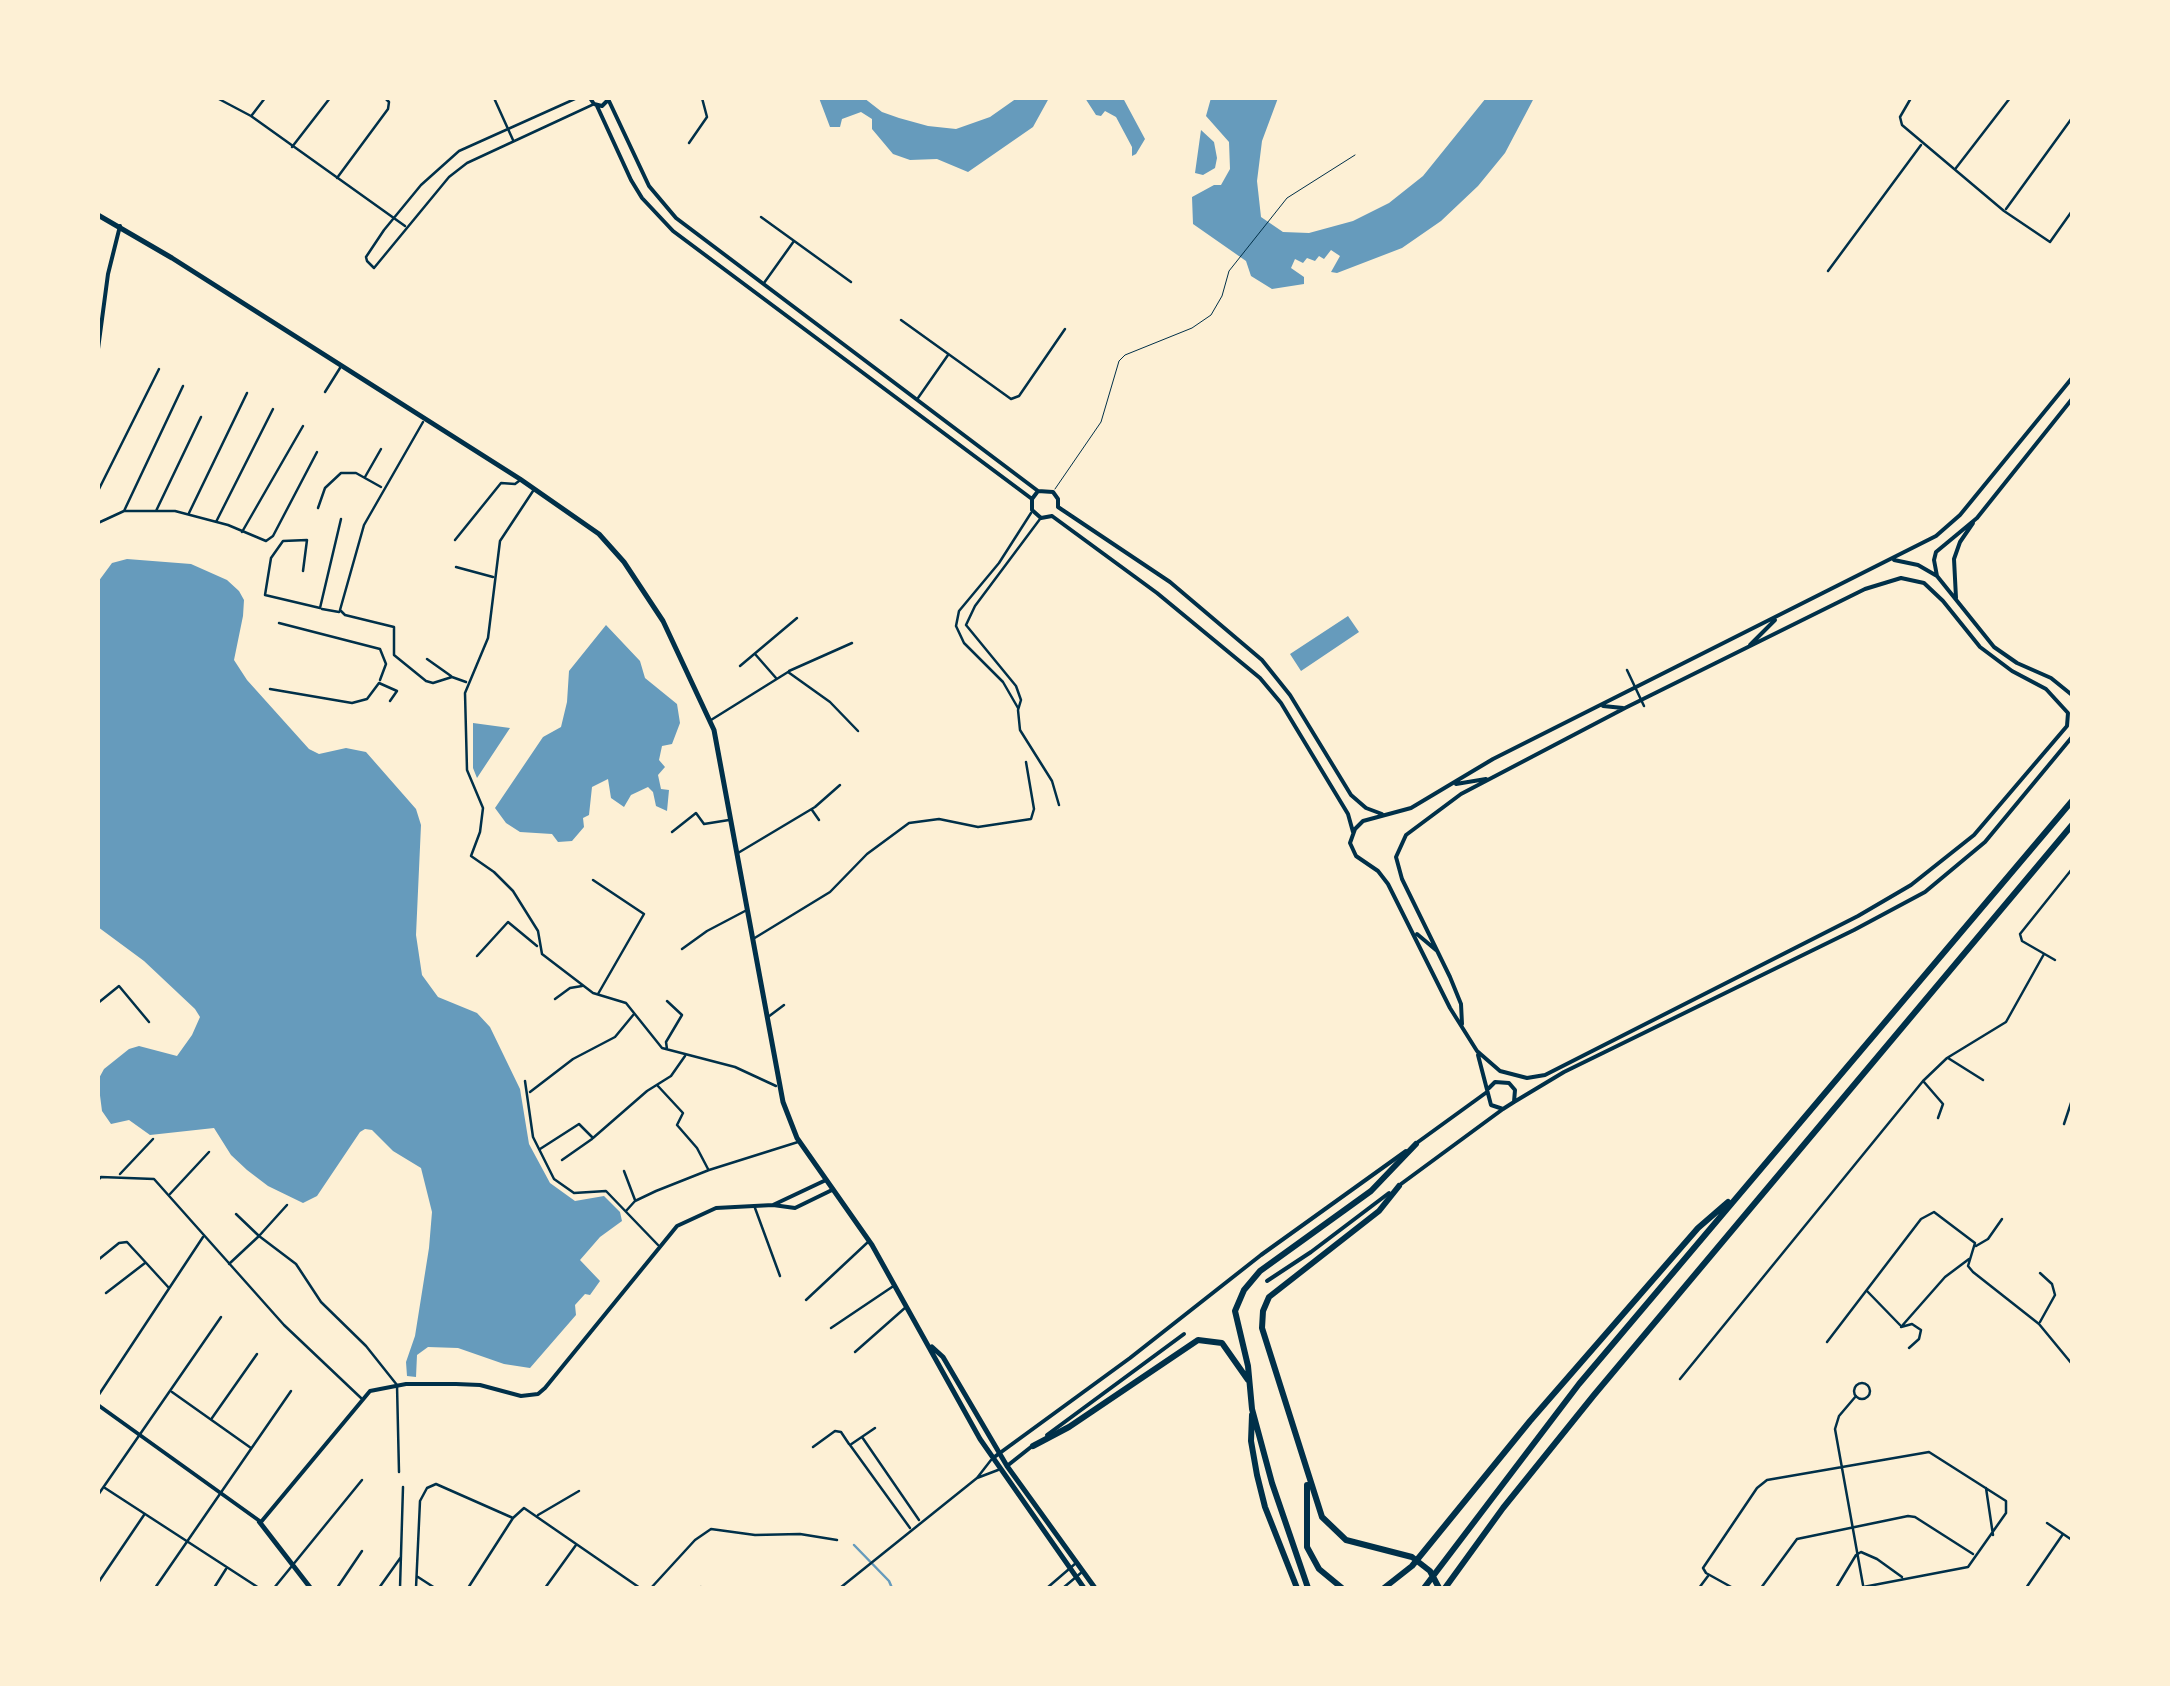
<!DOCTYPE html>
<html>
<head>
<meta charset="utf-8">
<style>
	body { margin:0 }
	#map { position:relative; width:2170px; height:1686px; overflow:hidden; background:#fdf0d5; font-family:Mulish,sans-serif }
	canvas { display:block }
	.frame { position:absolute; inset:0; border:100px solid #fdf0d5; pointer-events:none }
</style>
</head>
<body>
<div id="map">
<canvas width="2170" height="1686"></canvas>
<div class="frame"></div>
</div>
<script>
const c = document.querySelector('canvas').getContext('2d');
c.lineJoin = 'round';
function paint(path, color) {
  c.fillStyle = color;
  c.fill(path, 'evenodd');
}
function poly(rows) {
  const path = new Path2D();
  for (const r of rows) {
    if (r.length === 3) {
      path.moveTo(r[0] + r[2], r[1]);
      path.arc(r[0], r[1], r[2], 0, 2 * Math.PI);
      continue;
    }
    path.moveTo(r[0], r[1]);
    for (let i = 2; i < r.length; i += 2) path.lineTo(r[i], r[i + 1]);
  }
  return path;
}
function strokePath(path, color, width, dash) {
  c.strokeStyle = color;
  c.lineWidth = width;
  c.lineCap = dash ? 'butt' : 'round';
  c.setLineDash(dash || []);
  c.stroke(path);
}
const water = poly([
	[819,98,864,98,882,112,899,118,928,126,956,129,990,117,1017,98,1049,98,1033,127,968,172,937,159,910,160,893,154,872,129,872,119,861,112,842,119,840,127,830,127],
	[1085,98,1123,98,1145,139,1136,154,1132,156,1132,147,1116,117,1105,111,1101,116,1096,115],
	[1211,98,1278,98,1262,141,1257,181,1261,217,1283,232,1309,233,1353,221,1389,203,1423,176,1486,98,1534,98,1505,153,1478,186,1441,221,1402,248,1337,273,1331,272,1340,256,1331,250,1324,259,1319,256,1315,261,1307,258,1303,263,1295,259,1291,268,1304,277,1304,284,1272,289,1251,276,1246,261,1193,224,1192,197,1214,185,1221,185,1230,169,1229,142,1206,116],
	[1201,130,1214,142,1217,158,1215,168,1203,175,1195,173],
	[127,559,191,564,227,580,239,591,244,600,243,616,234,660,247,680,309,749,319,754,346,748,366,752,416,809,421,825,416,935,422,975,438,997,477,1013,490,1027,520,1089,529,1144,550,1183,575,1201,604,1196,620,1212,622,1221,600,1237,580,1260,600,1281,590,1295,585,1294,575,1305,576,1315,530,1368,504,1364,458,1348,428,1347,417,1355,416,1377,407,1376,406,1362,415,1336,429,1248,432,1212,421,1168,393,1151,372,1130,365,1129,360,1132,317,1196,303,1203,268,1186,247,1170,231,1155,214,1128,150,1135,129,1120,111,1124,102,1111,98,1080,104,1069,129,1049,139,1046,177,1056,192,1035,200,1017,195,1009,144,961,98,927,98,582,112,563],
	[1348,616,1359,632,1301,671,1290,654],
	[606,625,640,661,645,678,677,704,680,723,672,744,662,746,659,760,665,767,658,775,661,789,669,790,667,811,656,806,653,792,648,787,631,795,624,807,611,798,608,779,592,787,589,815,583,818,584,827,572,841,558,842,552,834,520,832,506,823,495,808,543,737,561,727,567,702,569,671],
	[473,723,510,728,477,778,473,768]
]);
const stream = poly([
	[854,1545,889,1581,892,1588]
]);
const service = poly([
	[1055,489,1101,422,1119,361,1125,355,1192,328,1211,315,1222,296,1229,271,1287,198,1355,155]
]);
const pedestrian = poly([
	[1627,670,1644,706]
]);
const minor = poly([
	[217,98,251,116,405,226],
	[494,98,513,140],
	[577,98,459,151,421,185,384,230,366,257,367,261,374,268,449,177,467,163,592,105],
	[1911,98,1900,117,1902,125,2004,211,2050,242,2072,211],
	[252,115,265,98],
	[689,143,707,117,702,98],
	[292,147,330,98],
	[1956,168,2010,98],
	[337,178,388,109,389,102,385,98],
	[2006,209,2072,118],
	[761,217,851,282],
	[1828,271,1921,145],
	[764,283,794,241],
	[901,320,1011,399,1019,396,1065,329],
	[325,392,340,368],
	[918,398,948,355],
	[423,422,364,525,340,610,345,615,394,627,394,655,426,681,433,683,452,677,466,682],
	[365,477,381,449],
	[98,491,159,369],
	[533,491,500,541,488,638,465,693,467,770,483,808,480,832,471,856,494,872,513,891,538,931,542,954,593,993,626,1003,662,1048,735,1067,776,1086],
	[318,508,325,488,341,473,356,473,381,487],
	[124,511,183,386],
	[156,511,201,417],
	[189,513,247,393],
	[1040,519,975,606,966,625,1016,686,1021,700,1018,710,1020,730,1052,781,1059,805],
	[216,522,273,409],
	[98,523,124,511,175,511,228,525,266,541,273,536,317,452],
	[242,532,303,426],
	[455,540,501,483,515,484,519,481],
	[456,567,493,577],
	[303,571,307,540,283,541,271,558,265,595,320,608,341,519],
	[322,609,339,612],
	[279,623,380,649,386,664,380,680],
	[755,654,776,678],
	[427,659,451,676],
	[740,666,797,618],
	[789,671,852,643],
	[270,689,352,703,367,699,379,683,397,691,390,701],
	[1018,708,1003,682,964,643,956,626,959,611,999,563,1031,513],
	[711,720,788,672,830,702,858,731],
	[812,810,819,820],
	[672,832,696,813,704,824,729,820],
	[738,853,815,807,840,785],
	[593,880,644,914,598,994],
	[753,939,830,892,867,854,909,823,939,819,978,827,1031,819,1034,809,1026,762],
	[682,949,707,931,745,911],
	[477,956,508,922,537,946],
	[2055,960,2022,941,2020,934,2072,869],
	[555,999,570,988,582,986],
	[98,1003,119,986,149,1022],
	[768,1017,784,1005],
	[667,1049,666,1042,682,1015,667,1001],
	[1948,1058,1983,1080],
	[525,1081,533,1137,554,1179,574,1193,606,1191,658,1245],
	[1924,1082,1943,1104,1938,1118],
	[657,1085,683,1113,677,1125,697,1148,708,1169],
	[530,1092,573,1059,615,1037,634,1014],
	[2064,1124,2072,1100],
	[540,1149,579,1124,593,1138,647,1091,671,1076,685,1056],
	[562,1160,592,1139],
	[624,1171,635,1200],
	[120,1174,153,1139],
	[98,1180,101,1177,154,1179,284,1325,361,1398],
	[170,1194,209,1152],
	[287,1205,259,1236,296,1264,321,1302,366,1346,397,1385,399,1472],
	[755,1208,780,1276],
	[626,1211,635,1201,656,1191,709,1170,798,1142],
	[1976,1246,1988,1239,2002,1219],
	[98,1260,119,1243,127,1242,169,1288],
	[229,1264,259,1236,236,1214],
	[2040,1273,2052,1284,2055,1295,2040,1322],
	[1867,1291,1900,1325],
	[106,1293,145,1263],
	[806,1300,868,1242],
	[831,1328,895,1285],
	[1827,1342,1921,1219,1934,1212,1975,1243,1968,1266,1973,1272,2039,1324,2072,1364],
	[1909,1348,1919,1339,1921,1330,1912,1324,1901,1327,1945,1277,1969,1259],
	[855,1352,906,1307],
	[1680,1379,1923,1081,1947,1058,2006,1022,2044,954],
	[1862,1391,8],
	[172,1392,251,1448],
	[98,1396,203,1237],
	[1856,1396,1839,1416,1835,1429,1863,1585],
	[212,1418,257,1354],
	[875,1428,850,1445,910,1528],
	[862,1437,919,1520],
	[813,1447,835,1431,841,1432,849,1444],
	[977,1478,998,1470],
	[105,1488,259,1588],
	[1986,1488,1993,1535],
	[98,1495,221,1317],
	[538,1515,579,1491],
	[258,1522,309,1588],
	[261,1522,312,1588],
	[2047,1523,2072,1540],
	[418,1577,435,1588],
	[98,1583,144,1515],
	[701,1587,703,1588],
	[155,1588,291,1391],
	[214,1588,226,1569],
	[274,1588,362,1480],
	[337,1588,362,1551],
	[379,1588,401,1557],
	[400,1588,403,1487],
	[416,1588,420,1501,427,1488,436,1484,513,1518,524,1508,640,1588],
	[468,1588,513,1518],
	[545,1588,576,1545],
	[651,1588,695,1540,711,1529,755,1535,800,1534,837,1540],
	[840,1588,977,1478,991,1460],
	[1047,1588,1076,1563],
	[1063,1588,1082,1572],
	[1699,1588,1708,1576],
	[1733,1588,1706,1573,1703,1568,1757,1488,1767,1480,1929,1452,2006,1501,2006,1513,1968,1567,1858,1588],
	[1761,1588,1797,1539,1908,1516,1915,1517,1973,1554],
	[1836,1588,1856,1555,1861,1552,1877,1559,1902,1577],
	[2026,1588,2063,1534]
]);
const tertiary = poly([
	[590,98,594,104,602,106,610,98],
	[609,101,649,186,676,218,1038,491],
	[597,106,631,180,642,198,673,231,1032,499],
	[98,349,108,274,120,226],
	[1038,491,1032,499,1032,510,1041,518,1052,516],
	[1038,491,1053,492,1058,499,1058,507],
	[1058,507,1170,582,1262,660,1290,695,1351,795,1366,808,1382,814],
	[1052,516,1157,593,1260,678,1281,703,1348,814,1353,832],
	[1894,560,1918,565,1937,576,1994,647,2017,663,2051,678,2072,695],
	[1937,576,1934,560,1936,552,1977,518,2072,399],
	[1956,598,1954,559,1960,542,1973,523],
	[1750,645,1775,620],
	[1603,706,1623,708],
	[1456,784,1486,779],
	[1417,934,1436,950],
	[1462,1024,1461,1004,1450,977,1402,879,1396,857,1406,835,1461,794,1625,708,1865,589,1901,578,1924,583,1943,601,1980,647,2012,671,2046,689,2068,713,2067,726,1974,835,1911,885,1858,916,1545,1075,1527,1078,1500,1071,1477,1051,1450,1008,1388,884,1378,871,1356,856,1350,843,1355,829,1363,821,1411,808,1493,759,1936,536,1960,515,2072,378],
	[1478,1055,1491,1105,1503,1109,1514,1102,1515,1090,1509,1083,1495,1082,1489,1088],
	[1514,1102,1564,1072,1854,930,1925,892,1985,842,2072,737],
	[1418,1142,1487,1092],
	[1401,1184,1503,1109],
	[773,1205,826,1180],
	[1267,1281,1311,1252,1389,1193],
	[98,1405,261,1522,370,1391,406,1384,456,1384,480,1385,521,1396,538,1394,545,1388,677,1226,716,1208,773,1205,795,1208,832,1190],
	[1047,1435,1184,1334],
	[993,1458,1130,1358,1261,1255,1406,1151],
	[1007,1466,1031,1447]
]);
const primary = poly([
	[98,215,172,258,520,479,599,534,624,562,663,621,714,730,783,1102,797,1138,872,1245,980,1439,1084,1588],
	[932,1347,943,1357,1007,1466,1095,1588]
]);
const motorway = poly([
	[1399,1186,1379,1211,1269,1297,1263,1311,1262,1328,1322,1517,1346,1540,1412,1557,1430,1571,1439,1588],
	[1252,1415,1251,1441,1257,1475,1265,1507,1297,1588],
	[1033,1446,1069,1427,1198,1340,1222,1343,1248,1380],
	[1307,1485,1307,1547,1319,1569,1342,1588],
	[1308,1588,1272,1483,1252,1409,1248,1366,1235,1311,1244,1290,1260,1271,1371,1191,1416,1144],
	[1384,1588,1412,1566,1530,1421,1698,1228,1728,1202],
	[1424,1588,1579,1384,2072,801],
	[1445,1588,1503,1508,1594,1395,2072,825]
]);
paint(water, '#669bbc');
strokePath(stream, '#669bbc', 2.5);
strokePath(service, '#003049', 1);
strokePath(pedestrian, '#003049', 2.5);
strokePath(minor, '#003049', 2.5);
strokePath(tertiary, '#003049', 4);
strokePath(primary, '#003049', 5);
strokePath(motorway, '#003049', 6);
</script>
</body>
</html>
